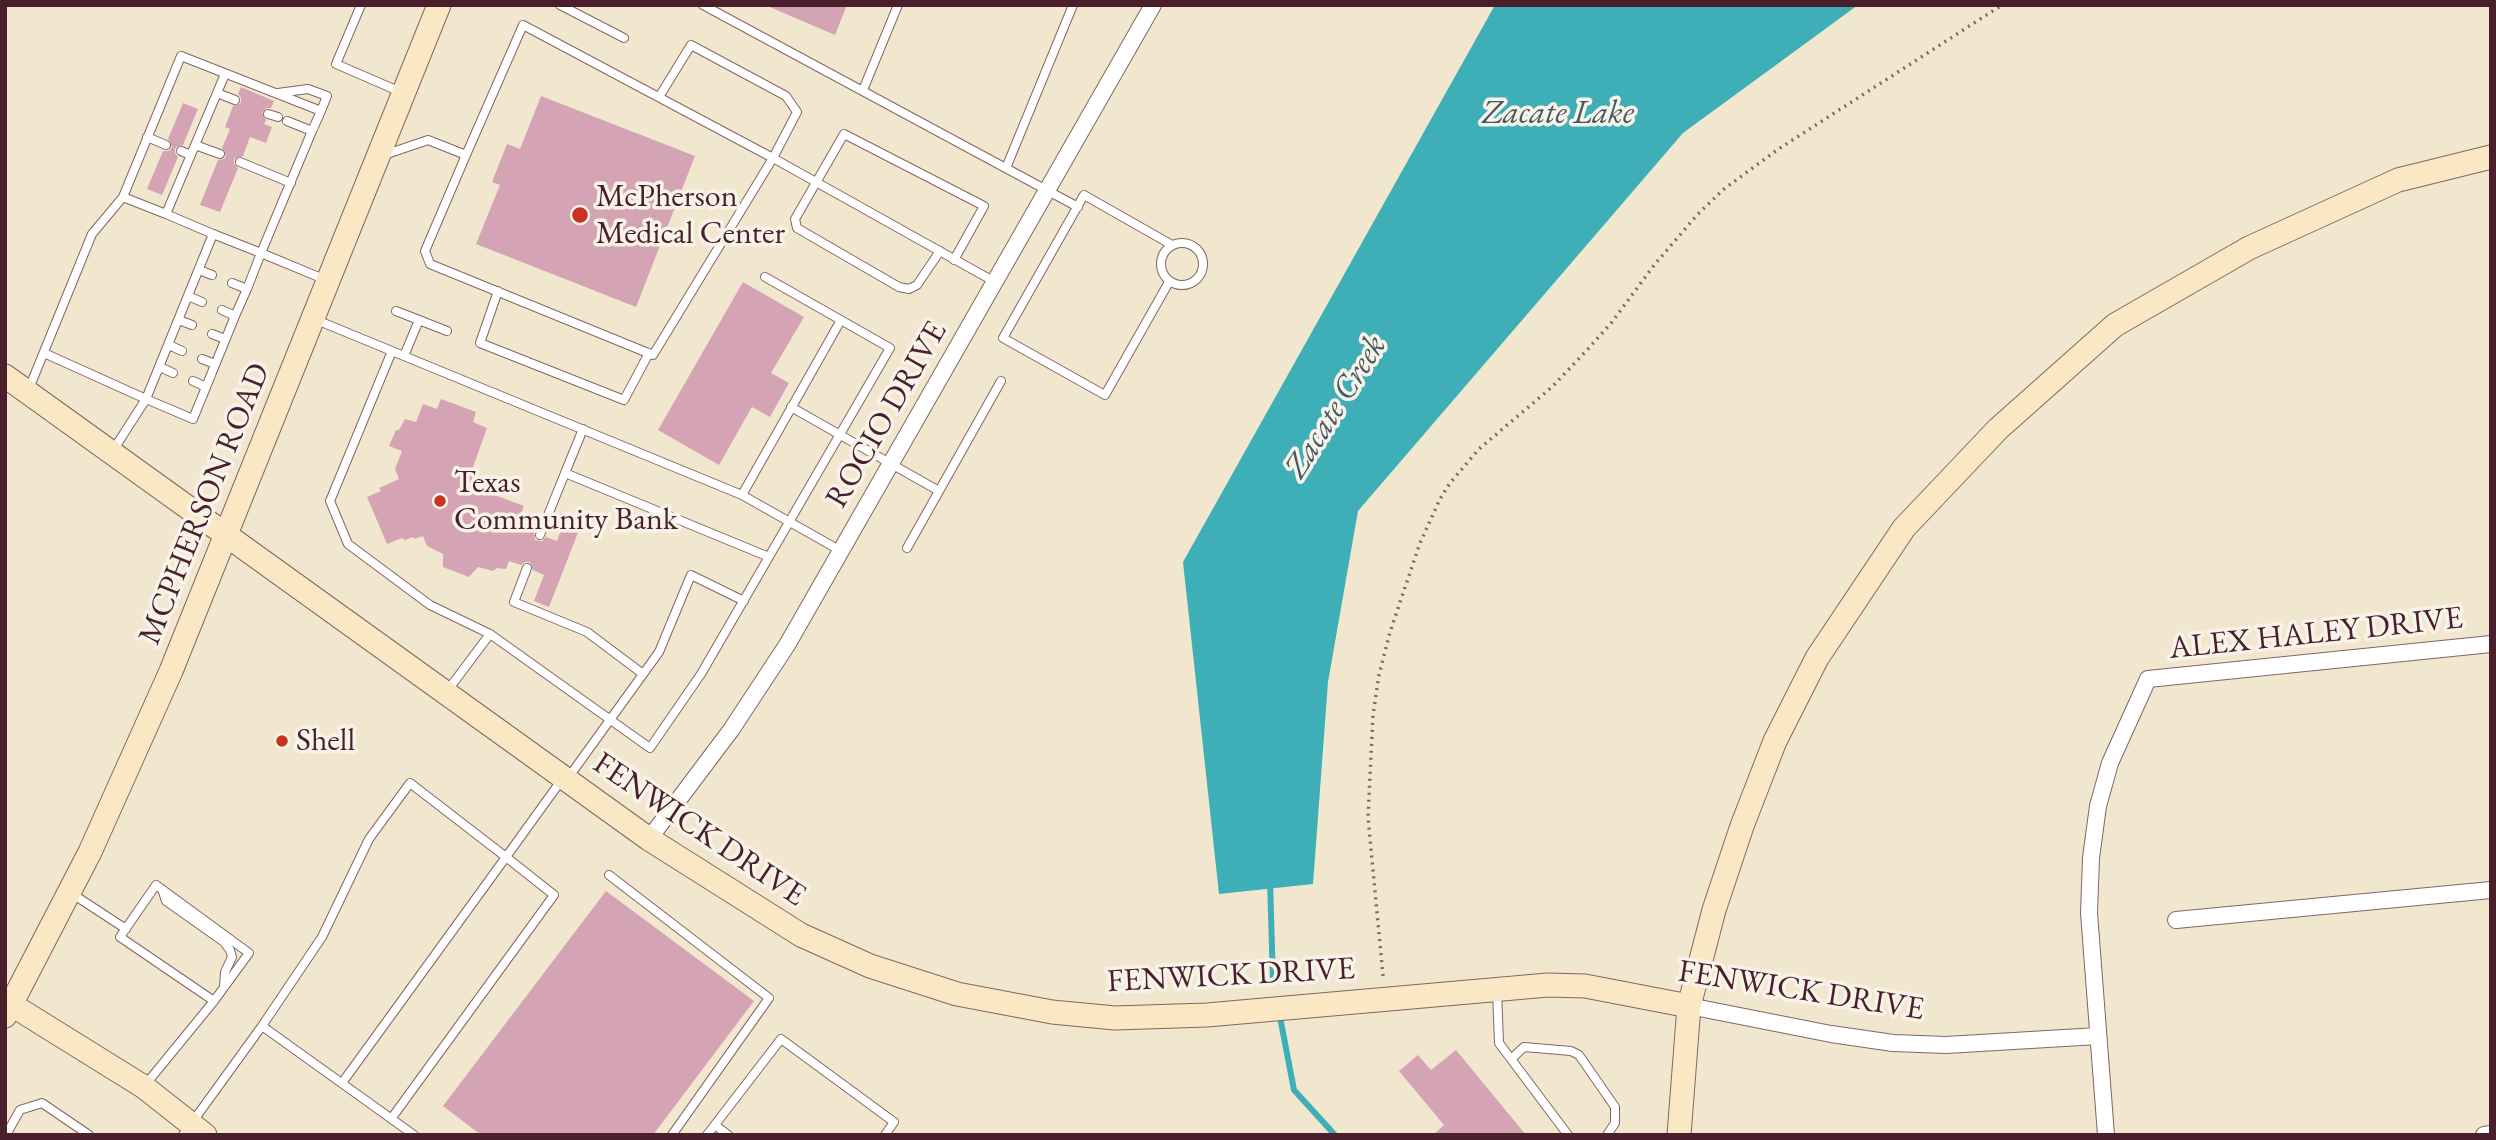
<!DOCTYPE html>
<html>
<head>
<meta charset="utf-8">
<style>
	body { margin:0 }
	#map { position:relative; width:2496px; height:1140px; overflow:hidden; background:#f1e7cf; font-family:"EB Garamond",serif }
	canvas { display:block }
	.frame { position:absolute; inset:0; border:7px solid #4a1f2b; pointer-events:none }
</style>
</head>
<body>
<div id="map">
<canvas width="2496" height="1140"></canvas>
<div class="frame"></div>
</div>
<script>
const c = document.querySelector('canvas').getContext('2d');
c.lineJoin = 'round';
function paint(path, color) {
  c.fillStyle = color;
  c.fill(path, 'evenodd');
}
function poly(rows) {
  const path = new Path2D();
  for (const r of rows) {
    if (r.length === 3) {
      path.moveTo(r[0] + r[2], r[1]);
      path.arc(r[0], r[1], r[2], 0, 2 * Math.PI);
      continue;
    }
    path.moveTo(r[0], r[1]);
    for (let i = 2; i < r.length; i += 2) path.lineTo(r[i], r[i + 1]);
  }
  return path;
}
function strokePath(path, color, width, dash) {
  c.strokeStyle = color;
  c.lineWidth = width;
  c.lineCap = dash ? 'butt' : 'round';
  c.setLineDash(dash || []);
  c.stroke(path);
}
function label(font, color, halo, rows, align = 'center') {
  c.font = font + ' "EB Garamond",serif';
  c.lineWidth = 7;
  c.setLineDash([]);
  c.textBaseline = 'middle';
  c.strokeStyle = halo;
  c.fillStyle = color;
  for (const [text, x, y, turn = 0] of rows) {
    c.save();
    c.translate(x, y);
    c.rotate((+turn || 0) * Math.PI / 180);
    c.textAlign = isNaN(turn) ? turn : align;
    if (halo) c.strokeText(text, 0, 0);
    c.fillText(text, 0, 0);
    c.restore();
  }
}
const water = poly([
	[1495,5,1858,5,1683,133,1358,511,1328,682,1313,884,1219,894,1183,562]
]);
const stream = poly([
	[1270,880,1273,982],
	[1280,1017,1294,1090,1335,1135]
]);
const building = poly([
	[765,5,847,5,835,35],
	[241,87,274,101,271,108,266,108,262,113,266,120,264,124,272,127,266,143,250,137,243,156,234,159,234,164,238,168,220,212,200,205,218,160,224,159,226,156,222,148,230,129,225,127,233,106,241,103,241,98,238,94],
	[541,96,695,156,636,307,476,244,500,185,492,182,507,144,520,149],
	[183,103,198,109,183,145,175,148,175,153,178,157,162,195,147,189,163,151,169,151,172,147,168,139],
	[743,282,804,317,771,373,789,383,770,417,752,407,719,465,658,430],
	[441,399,476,412,473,422,487,428,473,467,484,491,524,506,520,517,528,530,534,532,535,540,542,541,546,537,557,541,565,519,581,525,549,607,534,601,544,575,533,570,530,562,525,562,521,565,509,561,506,569,497,568,493,571,478,567,469,577,443,567,443,554,427,546,423,536,414,539,413,537,405,540,402,538,387,544,367,497,381,491,379,488,399,479,395,469,402,451,389,446,396,430,399,430,405,419,416,422,423,404,437,409],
	[606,891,754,1001,653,1135,481,1135,443,1106],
	[1456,1050,1526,1135,1433,1135,1444,1125,1399,1071,1418,1055,1431,1070]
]);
const path = poly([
	[1383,976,1368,817,1373,715,1379,675,1390,632,1420,543,1440,499,1450,483,1479,449,1552,387,1588,349,1612,322,1655,264,1697,215,1724,189,1777,150,2002,5]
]);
const lane = poly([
	[361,5,336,64,403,93],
	[560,5,624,38],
	[703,5,1078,207],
	[863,90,898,5],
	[217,93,235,100],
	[278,93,308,89,327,96,321,111],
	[659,97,691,45,786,96,797,112,773,158,995,282],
	[268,114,278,117],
	[287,121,312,131],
	[147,137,166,145],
	[195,145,220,154],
	[181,151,191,155],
	[384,155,428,140,466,155,425,251,430,264,653,355,773,158,523,25,466,155],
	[240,162,291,183],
	[1006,168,1073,5],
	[166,214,225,74],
	[213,234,146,399,193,419,235,316,247,289,261,253,312,131,321,111,181,56,123,197,166,214,213,234,261,253,326,280],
	[1182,264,21],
	[940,251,917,285,909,289,899,287,797,228,795,219,844,134,984,206,954,260],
	[199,270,212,275],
	[1169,282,1105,395,1003,338,1084,195,1172,245],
	[232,283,247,289],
	[498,291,480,343,624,400,649,353],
	[188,296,202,302],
	[222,310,235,316],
	[396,311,419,320],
	[314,319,742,495,841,551],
	[179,320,192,325],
	[212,334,225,339],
	[169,345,182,351],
	[392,351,330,501,348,544,430,605,490,634,650,748,701,674,890,348,765,277],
	[44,353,146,399,112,452],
	[404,356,419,320,447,331],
	[202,359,215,364],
	[160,367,173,373],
	[193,381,206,387],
	[28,391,92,234,123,197],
	[791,407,939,491],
	[583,429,565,473,769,557],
	[742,495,841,320],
	[540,535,565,473],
	[907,548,1001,381],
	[527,568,514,602,587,632,643,674],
	[448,690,490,634],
	[568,778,659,652,691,575,744,601],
	[609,875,769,998,672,1135],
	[162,889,166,901,224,942,230,950,232,957,225,972,224,987],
	[71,893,126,929],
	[1497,991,1499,1043,1568,1135],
	[262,1026,322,937,369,839,410,783,506,857,342,1083],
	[1511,1059,1524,1047,1571,1051,1579,1055,1615,1107,1615,1123,1607,1135],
	[146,1084,214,1001,120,937,156,885,249,953,214,1001],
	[391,1119,554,895,506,857,563,778],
	[715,1125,728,1135],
	[6,1135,20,1110,42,1103,89,1135],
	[183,1135,262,1026,414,1135],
	[707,1135,781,1039,894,1122,885,1135]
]);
const street = poly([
	[649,839,731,730,787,645,1153,5],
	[2176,920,2491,890],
	[1689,1006,1831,1034,1893,1043,1946,1045,2098,1036],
	[2106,1135,2089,913,2091,858,2098,806,2110,763,2148,679,2491,644],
	[2484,1135,2491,1134]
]);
const secondary = poly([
	[5,376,649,839,801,935,870,966,957,994,1052,1012,1115,1018,1207,1015,1548,985,1585,986,1689,1006],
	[12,1005,144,1087,205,1135],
	[5,1016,90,852,171,671,439,5],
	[1679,1135,1689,1006,1714,910,1742,826,1775,741,1817,658,1904,528,1998,429,2115,325,2249,248,2398,180,2491,157]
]);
const markers = [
	[580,215,9,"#c8321e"],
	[440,501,7,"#c8321e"],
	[282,741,7,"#c8321e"]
];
const poiNames = [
	["McPherson",596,197],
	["Medical Center",596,234],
	["Texas",454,483],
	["Community Bank",454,520],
	["Shell",296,741]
];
const streetNames = [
	["ROCIO DRIVE",887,415,-60],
	["MCPHERSON ROAD",205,504,-68],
	["ALEX HALEY DRIVE",2316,634,-6],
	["FENWICK DRIVE",699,830,34],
	["FENWICK DRIVE",1231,976,-3],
	["FENWICK DRIVE",1801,991,9]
];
const waterNames = [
	["Zacate Lake",1558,114],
	["Zacate Creek",1336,407,-58]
];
paint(water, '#3eafb7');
strokePath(stream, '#3eafb7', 6);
paint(building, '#d5a4b4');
strokePath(lane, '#846564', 10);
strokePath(street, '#846564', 18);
strokePath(secondary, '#846564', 25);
strokePath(path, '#846564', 3.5, [2, 5]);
strokePath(lane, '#fff', 8);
strokePath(street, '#fff', 16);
strokePath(secondary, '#fae7c3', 23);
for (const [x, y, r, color] of markers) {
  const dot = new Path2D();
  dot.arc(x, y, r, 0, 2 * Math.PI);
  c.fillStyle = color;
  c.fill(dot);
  strokePath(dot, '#f7f3e8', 2.5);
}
label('32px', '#4a1f2b', '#f7f3e8', poiNames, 'left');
label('32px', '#4a1f2b', '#f7f3e8', streetNames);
label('italic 33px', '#455963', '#f7f3e8', waterNames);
</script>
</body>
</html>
